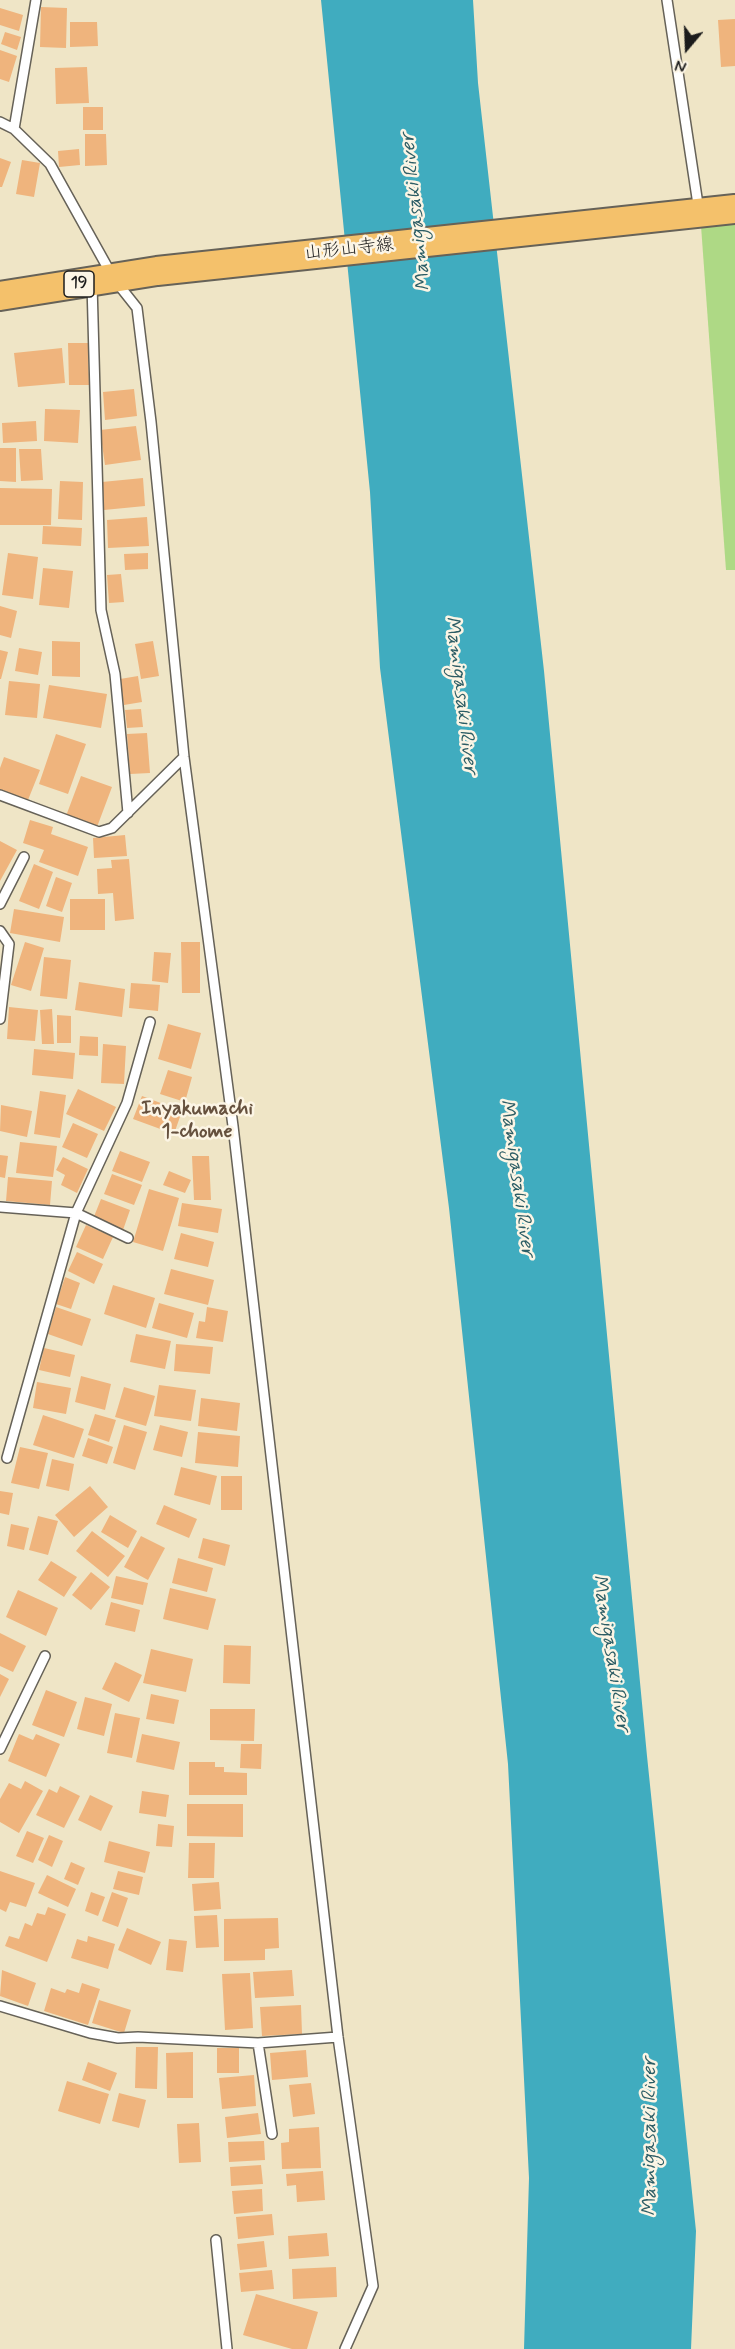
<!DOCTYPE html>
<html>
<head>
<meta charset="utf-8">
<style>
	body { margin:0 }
	#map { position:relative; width:735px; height:2349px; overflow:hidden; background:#efe5c6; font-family:Mynerve,sans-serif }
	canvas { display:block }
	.north { position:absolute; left:657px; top:18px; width:60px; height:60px; -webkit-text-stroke:4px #fcf5e5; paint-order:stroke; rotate:199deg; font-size:16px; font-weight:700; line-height:24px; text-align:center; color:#1c1c1c }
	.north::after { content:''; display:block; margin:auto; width:21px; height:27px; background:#1c1c1c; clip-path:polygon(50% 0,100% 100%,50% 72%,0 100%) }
</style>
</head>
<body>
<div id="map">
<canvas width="735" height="2349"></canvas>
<div class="north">N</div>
</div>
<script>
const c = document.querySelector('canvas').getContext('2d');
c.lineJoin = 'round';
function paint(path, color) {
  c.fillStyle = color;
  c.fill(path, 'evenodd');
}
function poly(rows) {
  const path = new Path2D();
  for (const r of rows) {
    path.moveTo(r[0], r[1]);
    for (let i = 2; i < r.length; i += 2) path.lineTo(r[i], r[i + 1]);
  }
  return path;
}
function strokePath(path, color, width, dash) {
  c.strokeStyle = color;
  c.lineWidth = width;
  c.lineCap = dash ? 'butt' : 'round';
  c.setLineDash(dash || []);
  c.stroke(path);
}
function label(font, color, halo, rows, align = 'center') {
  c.font = font + ' Mynerve,"Klee One",sans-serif';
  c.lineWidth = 5;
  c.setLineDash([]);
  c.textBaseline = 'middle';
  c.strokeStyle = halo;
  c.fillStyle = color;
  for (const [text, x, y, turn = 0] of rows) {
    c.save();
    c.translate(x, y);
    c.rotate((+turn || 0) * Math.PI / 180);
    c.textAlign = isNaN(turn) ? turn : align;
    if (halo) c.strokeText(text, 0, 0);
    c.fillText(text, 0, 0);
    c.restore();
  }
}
const green = poly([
	[735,209,735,570,726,570,700,212]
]);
const water = poly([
	[321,0,473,0,478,83,544,671,647,1756,696,2231,691,2349,524,2349,529,2178,508,1764,449,1208,380,668,370,492]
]);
const building = poly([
	[41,7,67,8,66,48,40,47],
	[0,8,23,15,19,31,0,25],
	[735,19,735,66,721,67,718,20],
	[70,22,97,22,98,46,70,47],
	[5,32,21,37,17,50,1,44],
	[0,50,17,56,9,82,0,79],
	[87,67,89,103,56,104,55,68],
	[83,107,103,107,103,130,83,130],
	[85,134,106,134,107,165,85,166],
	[79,149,80,165,59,167,58,151],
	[0,158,11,162,2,187,0,187],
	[22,160,40,163,34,197,16,194],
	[68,343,88,343,89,385,69,385],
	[62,348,65,383,18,387,14,353],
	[134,389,137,416,105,420,103,392],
	[45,409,80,410,78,443,44,441],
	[36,421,37,441,3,443,2,423],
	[136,426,141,460,105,465,100,430],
	[0,448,16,448,16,482,0,481],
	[19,449,41,449,43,480,21,481],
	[143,478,145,506,104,510,102,482],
	[60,481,83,482,82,520,58,519],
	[0,488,52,489,51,525,0,525],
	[147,517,149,546,108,548,107,520],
	[43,526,82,528,81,546,42,544],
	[8,553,38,557,33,599,2,595],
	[148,553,148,569,125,570,124,554],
	[43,568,73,571,69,608,39,605],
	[121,574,124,602,109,603,107,575],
	[0,606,17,611,11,638,0,635],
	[52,641,80,642,80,677,52,676],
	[153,641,159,676,141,679,135,644],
	[19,648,42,652,38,675,15,671],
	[0,650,8,652,1,679,0,679],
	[138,676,142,702,124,705,120,679],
	[9,681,40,684,37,718,5,715],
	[49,685,107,694,101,728,43,718],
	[141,709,143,727,127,728,125,710],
	[147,733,150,773,130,774,127,734],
	[56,734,86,744,68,794,39,784],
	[4,757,40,770,28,800,0,790,0,768],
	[81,776,112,787,97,827,66,816],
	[30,820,53,827,51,834,88,847,78,876,39,862,44,850,23,843],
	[125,835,127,856,94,858,93,838],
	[0,841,17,850,0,881],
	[129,859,134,919,115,921,113,893,98,894,97,869,112,868,111,860],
	[34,864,53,872,39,909,19,901],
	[56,877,72,883,62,912,46,906],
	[70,899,105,899,105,930,70,930],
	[14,909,64,917,60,942,10,933],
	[25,942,44,948,31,991,11,985],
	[181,942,200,942,200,993,182,993],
	[154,952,171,953,168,983,152,981],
	[44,957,71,960,67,999,40,996],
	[79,982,125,989,122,1017,75,1010],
	[131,983,160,985,158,1011,129,1008],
	[9,1007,38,1010,35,1041,7,1039],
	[52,1009,54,1044,42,1044,40,1010],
	[57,1015,71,1016,71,1043,57,1043],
	[168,1024,201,1033,191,1069,158,1059],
	[80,1036,98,1037,98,1056,79,1055],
	[103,1044,126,1046,124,1084,101,1083],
	[34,1049,75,1053,73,1079,32,1075],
	[168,1070,192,1077,185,1102,160,1094],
	[78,1089,116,1107,104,1131,66,1114],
	[40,1091,66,1095,60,1138,34,1134],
	[142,1096,182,1111,174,1134,133,1119],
	[1,1105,32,1111,27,1137,0,1131],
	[73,1123,98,1134,87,1158,62,1147],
	[20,1142,57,1146,53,1177,16,1173],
	[120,1151,150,1162,142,1182,112,1171],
	[0,1155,8,1156,5,1178,0,1177],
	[192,1156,209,1156,211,1200,194,1200],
	[63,1157,88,1169,77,1193,61,1185,65,1175,56,1170],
	[169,1171,191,1180,185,1193,163,1185],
	[112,1174,142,1185,134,1205,104,1194],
	[8,1177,52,1181,50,1205,6,1201],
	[149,1189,179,1198,163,1251,133,1242],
	[101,1199,130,1210,123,1230,93,1219],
	[182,1203,222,1209,218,1233,178,1226],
	[86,1225,113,1237,103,1259,76,1247],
	[181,1233,214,1242,208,1267,174,1259],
	[77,1252,103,1264,94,1284,68,1271],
	[171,1269,214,1280,208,1305,164,1294],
	[65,1277,80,1283,71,1309,56,1304],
	[113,1285,155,1298,146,1328,104,1314],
	[159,1303,194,1313,187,1338,152,1328],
	[56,1307,91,1319,82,1346,48,1334],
	[207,1307,228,1311,223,1342,196,1338,199,1321,205,1322],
	[136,1334,171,1341,165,1369,130,1362],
	[176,1344,213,1347,210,1374,174,1371],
	[44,1348,75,1355,70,1377,39,1370],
	[81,1376,111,1384,105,1410,75,1402],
	[37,1382,71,1388,66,1414,33,1408],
	[159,1385,196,1390,191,1421,154,1416],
	[124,1387,155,1396,146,1426,115,1417],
	[201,1398,240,1403,237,1431,198,1426],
	[95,1414,116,1420,109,1442,88,1435],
	[43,1415,84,1429,74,1458,33,1445],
	[124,1425,147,1432,135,1470,113,1463],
	[160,1425,188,1432,182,1457,153,1450],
	[198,1432,240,1436,238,1467,195,1463],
	[88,1438,113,1447,107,1464,82,1456],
	[20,1447,48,1453,39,1489,11,1483],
	[52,1459,74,1464,69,1491,46,1486],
	[181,1467,217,1476,210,1505,174,1495],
	[221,1476,242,1476,242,1510,221,1510],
	[90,1486,108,1507,74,1537,55,1515],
	[0,1491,13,1493,9,1515,0,1513],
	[164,1505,197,1519,189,1538,156,1524],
	[110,1515,137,1531,128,1548,101,1532],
	[38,1516,58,1521,48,1555,29,1550],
	[11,1524,29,1528,24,1550,7,1546],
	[92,1531,125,1556,108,1577,76,1551],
	[141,1536,165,1548,148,1580,124,1567],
	[203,1538,230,1545,225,1566,198,1558],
	[178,1558,213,1568,207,1592,172,1583],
	[51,1561,77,1577,64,1597,38,1580],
	[91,1572,110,1587,91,1610,72,1595],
	[116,1576,148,1583,143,1605,111,1598],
	[170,1588,216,1599,208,1630,163,1619],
	[18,1590,58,1608,46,1636,6,1617],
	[111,1602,140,1610,135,1632,105,1625],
	[0,1633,26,1646,13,1672,0,1666],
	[224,1645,251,1646,250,1684,223,1683],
	[151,1649,193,1659,186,1692,143,1683],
	[115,1662,142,1675,129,1702,102,1689],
	[0,1674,9,1679,0,1697],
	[46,1690,77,1702,64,1737,32,1725],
	[151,1694,179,1700,174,1724,146,1719],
	[85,1697,112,1704,104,1736,77,1729],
	[210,1709,255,1709,254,1741,210,1740],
	[115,1713,140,1718,132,1758,107,1753],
	[19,1734,33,1740,36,1734,60,1744,46,1777,8,1761],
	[142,1734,180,1742,174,1770,136,1762],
	[241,1744,262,1744,261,1769,240,1768],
	[189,1762,215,1762,215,1767,224,1767,224,1772,247,1773,247,1795,189,1795],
	[25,1781,43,1791,19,1833,0,1822,0,1799,9,1783,21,1789],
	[60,1786,80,1796,64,1828,36,1815,49,1789,57,1793],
	[142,1791,169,1795,166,1817,139,1813],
	[90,1795,113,1806,101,1831,78,1820],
	[187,1804,243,1804,243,1837,187,1836],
	[158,1824,174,1826,172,1847,156,1846],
	[27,1831,44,1838,33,1863,16,1856],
	[49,1835,63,1841,52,1867,38,1860],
	[109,1841,150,1852,145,1873,104,1862],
	[189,1843,215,1843,214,1878,188,1878],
	[71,1862,85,1868,78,1885,64,1879],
	[0,1871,35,1883,26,1907,10,1902,6,1912,0,1909],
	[118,1871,143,1877,139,1895,113,1889],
	[47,1875,76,1889,68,1907,38,1893],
	[219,1882,221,1909,194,1911,192,1884],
	[91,1892,105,1897,98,1916,85,1911],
	[112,1892,128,1898,118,1927,102,1921],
	[48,1907,66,1914,47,1962,5,1946,9,1936,19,1939,25,1923,32,1926,37,1913,45,1915],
	[217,1915,219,1947,196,1948,194,1916],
	[278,1918,279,1948,265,1949,265,1960,224,1961,224,1919],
	[127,1928,161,1942,151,1965,118,1950],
	[88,1936,115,1944,108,1969,71,1958,77,1939,87,1942],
	[169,1939,187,1941,183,1972,166,1970],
	[2,1970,36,1983,28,2006,0,1996],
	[292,1970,294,1996,255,1998,253,1972],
	[250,1973,253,2028,225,2030,222,1974],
	[82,1983,100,1989,88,2025,44,2011,51,1988,65,1993,67,1989,79,1993],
	[99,2000,131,2010,124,2033,92,2023],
	[301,2005,302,2034,262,2036,260,2007],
	[136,2047,158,2047,157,2089,135,2088],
	[217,2048,239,2048,239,2073,217,2073],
	[306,2050,308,2077,272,2080,270,2053],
	[193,2052,193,2098,167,2098,166,2053],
	[88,2062,117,2073,110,2091,82,2080],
	[254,2075,256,2106,222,2109,219,2078],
	[67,2081,109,2094,100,2124,58,2111],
	[311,2083,315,2114,293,2117,289,2085],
	[119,2093,146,2100,139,2128,112,2121],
	[258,2113,261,2134,227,2138,225,2117],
	[199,2123,201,2162,179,2163,177,2124],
	[319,2127,321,2168,282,2169,281,2143,289,2142,289,2129],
	[264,2141,265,2160,229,2162,228,2142],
	[261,2165,263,2184,231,2186,230,2167],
	[323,2171,325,2200,297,2202,296,2185,287,2186,286,2174],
	[262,2189,263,2211,234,2214,232,2191],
	[272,2214,274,2235,238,2239,236,2217],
	[327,2233,329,2256,289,2259,288,2236],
	[264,2241,267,2267,240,2270,237,2244],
	[336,2267,337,2297,293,2299,292,2269],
	[272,2270,274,2289,241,2292,239,2273],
	[256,2294,318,2312,307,2349,292,2349,243,2335]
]);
const service = poly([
	[667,0,699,211],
	[0,122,14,129,50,164,114,279,137,308,151,422,184,757,233,1126,338,2037,373,2286,345,2349],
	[14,129,36,0],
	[92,284,101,610,115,674,128,813],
	[0,795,99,832,112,828,184,757],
	[0,904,24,857],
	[0,931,9,944,0,1019],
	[0,1207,76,1213,128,1238],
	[7,1458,76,1213,127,1103,150,1022],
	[0,1749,45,1656],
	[0,2006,90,2033,118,2038,138,2037,258,2043,338,2037],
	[258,2043,272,2134],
	[216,2240,227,2349]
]);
const primary = poly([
	[0,296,157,271,735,209]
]);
const shields = [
	[79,284,30]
];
const shieldNames = [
	["19",79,284]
];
const streetNames = [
	["山形山寺線",349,250,-6]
];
const waterNames = [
	["Mamigasaki River",417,212,-96],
	["Mamigasaki River",460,695,83],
	["Mamigasaki River",516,1178,82],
	["Mamigasaki River",610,1653,81],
	["Mamigasaki River",651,2137,-90]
];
const neighbourhoodNames = [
	["Inyakumachi",197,1110],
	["1-chome",197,1133]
];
paint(green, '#aed985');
paint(water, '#40acbf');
paint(building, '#efb47d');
strokePath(service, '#666258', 12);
strokePath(primary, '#666258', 32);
strokePath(service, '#fff', 9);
strokePath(primary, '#f4c16b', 28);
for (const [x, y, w] of shields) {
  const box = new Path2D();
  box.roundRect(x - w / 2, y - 13, w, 26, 4.5);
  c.fillStyle = '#fcf5e5';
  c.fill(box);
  strokePath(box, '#1c1c1c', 1.5);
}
label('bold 16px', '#1c1c1c', null, shieldNames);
label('18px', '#1c1c1c', '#fcf5e5', streetNames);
label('italic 20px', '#2c5d65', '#fcf5e5', waterNames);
label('bold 20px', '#66513e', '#fcf5e5', neighbourhoodNames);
</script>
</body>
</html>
